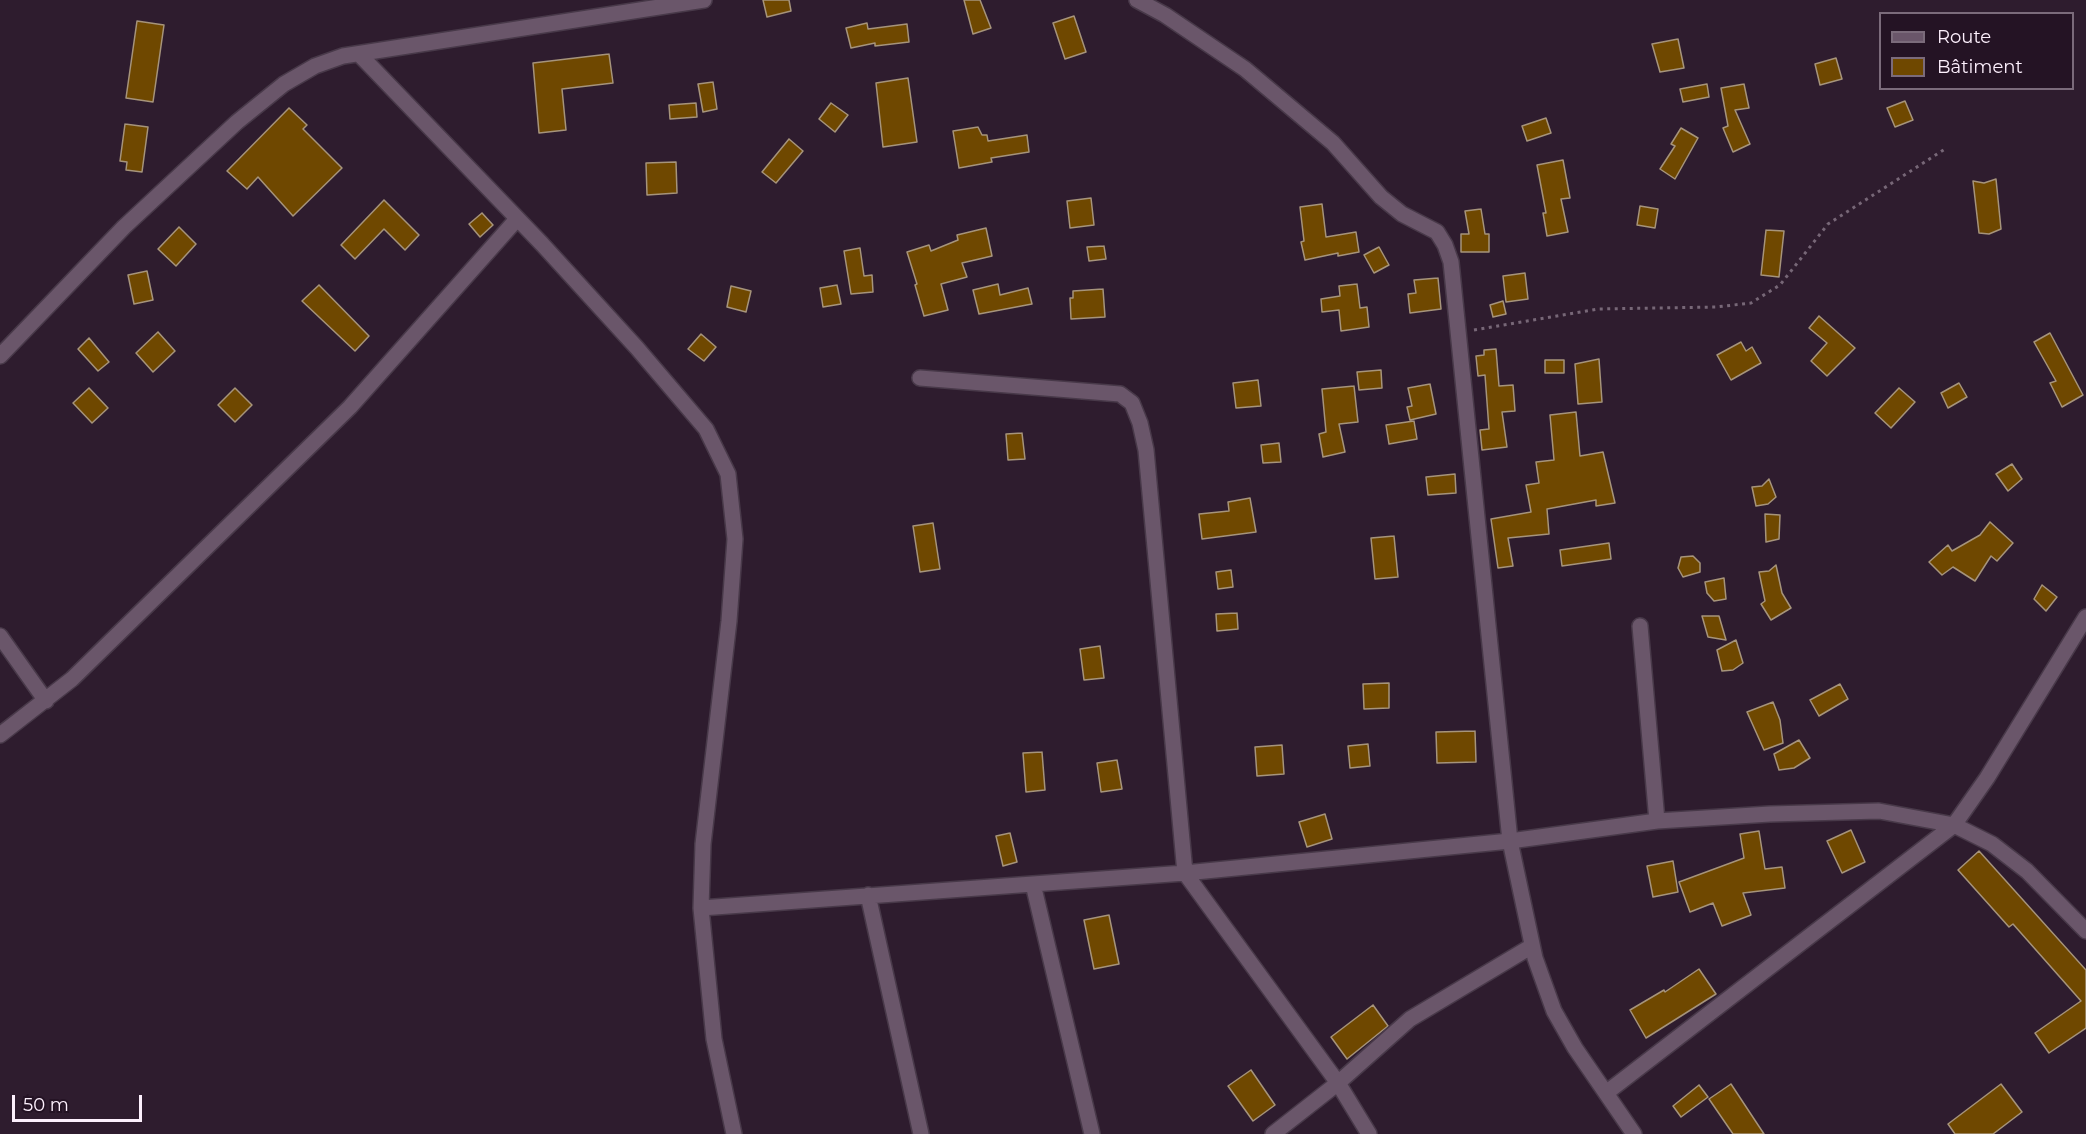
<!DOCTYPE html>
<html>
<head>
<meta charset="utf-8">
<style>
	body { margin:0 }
	#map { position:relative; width:2086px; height:1134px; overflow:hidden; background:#2e1c2e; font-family:Montserrat,sans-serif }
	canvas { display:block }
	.legend { position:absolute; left:1879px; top:12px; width:195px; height:78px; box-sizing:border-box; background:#241324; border:2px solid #7b6b7b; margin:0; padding:8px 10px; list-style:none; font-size:18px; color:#fdf0fd }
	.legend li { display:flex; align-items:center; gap:12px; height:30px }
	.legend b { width:30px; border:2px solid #7b6b7b }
	.scale { position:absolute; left:12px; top:1095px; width:130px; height:27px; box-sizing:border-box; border:3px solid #fdf0fd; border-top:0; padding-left:8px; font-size:18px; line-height:21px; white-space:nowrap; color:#fdf0fd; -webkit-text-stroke:4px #241324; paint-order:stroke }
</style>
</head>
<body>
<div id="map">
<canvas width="2086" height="1134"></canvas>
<ul class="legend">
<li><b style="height:8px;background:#6a566a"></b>Route</li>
<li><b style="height:16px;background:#6f4800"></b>Bâtiment</li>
</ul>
<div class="scale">50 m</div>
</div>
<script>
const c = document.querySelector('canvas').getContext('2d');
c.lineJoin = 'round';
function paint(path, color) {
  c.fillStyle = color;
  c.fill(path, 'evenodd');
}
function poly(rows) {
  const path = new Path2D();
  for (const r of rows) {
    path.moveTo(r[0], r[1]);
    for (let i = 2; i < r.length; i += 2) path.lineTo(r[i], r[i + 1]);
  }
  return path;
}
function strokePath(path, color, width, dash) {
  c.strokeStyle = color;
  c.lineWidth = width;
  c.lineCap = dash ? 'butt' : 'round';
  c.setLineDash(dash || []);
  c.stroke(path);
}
const building = poly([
	[763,0,789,0,791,11,767,17,763,0],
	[964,0,980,0,991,28,973,34,964,0],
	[1074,16,1086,52,1065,59,1053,23,1074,16],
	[137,21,164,25,153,102,126,98,137,21],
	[867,23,868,29,907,24,909,42,875,46,875,43,851,48,846,28,867,23],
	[1678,39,1684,68,1660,72,1652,44,1678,39],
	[609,54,613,83,562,89,566,130,539,133,533,63,609,54],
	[1836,58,1842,79,1820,85,1815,64,1836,58],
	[908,78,917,142,883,147,876,83,908,78],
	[713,82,717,109,703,112,698,84,713,82],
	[1707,84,1709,97,1683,102,1680,89,1707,84],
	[1744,84,1749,108,1735,110,1750,144,1733,152,1723,128,1728,126,1721,88,1744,84],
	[1905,101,1913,120,1895,127,1887,108,1905,101],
	[696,103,697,117,670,119,669,105,696,103],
	[831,103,848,115,835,132,819,119,831,103],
	[289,108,307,125,303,129,342,168,293,216,258,177,247,189,227,171,289,108],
	[1546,118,1551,133,1527,141,1522,126,1546,118],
	[125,124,148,127,142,172,126,170,127,162,120,161,125,124],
	[978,127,982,135,987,135,988,141,1027,135,1029,152,991,158,992,162,959,168,953,131,978,127],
	[1681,128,1698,138,1675,179,1660,169,1675,146,1671,144,1681,128],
	[789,139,803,151,776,183,762,172,789,139],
	[1563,160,1570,198,1561,199,1568,232,1547,236,1543,213,1546,213,1537,165,1563,160],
	[676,162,677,193,647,195,646,163,676,162],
	[1996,179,2001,229,1989,234,1979,233,1973,181,1984,183,1996,179],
	[1091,198,1094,225,1070,228,1067,201,1091,198],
	[384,200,419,235,405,250,384,229,355,259,341,245,384,200],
	[1322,204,1326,237,1356,232,1359,252,1338,256,1338,253,1305,260,1301,242,1304,241,1300,207,1322,204],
	[1640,206,1658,209,1655,228,1637,225,1640,206],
	[1481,209,1485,234,1489,234,1489,252,1461,252,1461,234,1469,234,1465,211,1481,209],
	[482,213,493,225,480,237,469,224,482,213],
	[179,227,196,244,176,266,158,249,179,227],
	[986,228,992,256,962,263,967,277,941,284,948,310,924,316,915,285,917,284,907,252,929,245,931,251,958,240,957,235,986,228],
	[1766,230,1784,231,1779,277,1761,275,1766,230],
	[1104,246,1106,259,1089,261,1087,247,1104,246],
	[1379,247,1389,265,1374,273,1364,255,1379,247],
	[860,248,864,276,872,275,873,292,851,294,844,251,860,248],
	[147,271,153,300,134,304,128,275,147,271],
	[1525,273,1528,299,1506,302,1503,276,1525,273],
	[1438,278,1441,309,1410,313,1408,294,1416,293,1414,280,1438,278],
	[998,284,1000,295,1028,288,1032,304,979,314,973,290,998,284],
	[1357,284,1360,308,1367,307,1369,327,1341,331,1339,310,1322,312,1321,299,1340,296,1339,286,1357,284],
	[319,285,369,336,355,351,302,301,319,285],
	[837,285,841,304,823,307,820,288,837,285],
	[731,286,751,291,746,312,727,307,731,286],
	[1103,289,1105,317,1071,319,1070,298,1073,298,1073,291,1103,289],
	[1503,301,1506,314,1493,317,1490,305,1503,301],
	[1819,316,1855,348,1827,376,1811,361,1827,343,1809,328,1819,316],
	[158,332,175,351,153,372,136,353,158,332],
	[2050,333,2083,395,2062,407,2050,383,2056,381,2034,342,2050,333],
	[701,334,716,347,704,361,688,349,701,334],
	[89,338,109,362,98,371,78,349,89,338],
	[1741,342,1746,351,1752,347,1761,363,1731,380,1717,355,1741,342],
	[1496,349,1499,386,1513,385,1515,411,1502,412,1507,447,1482,450,1480,430,1489,429,1485,375,1478,376,1476,356,1484,355,1484,350,1496,349],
	[1599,359,1602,402,1578,404,1575,364,1599,359],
	[1545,360,1564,360,1564,373,1545,373,1545,360],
	[1381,370,1382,388,1359,390,1357,372,1381,370],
	[1258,380,1261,406,1236,408,1233,383,1258,380],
	[1959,383,1967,397,1948,408,1941,393,1959,383],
	[1430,384,1436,414,1410,420,1407,407,1412,406,1408,388,1430,384],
	[1354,386,1358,422,1339,424,1345,452,1323,457,1319,434,1326,432,1322,389,1354,386],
	[89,388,108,408,92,423,73,403,89,388],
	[235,388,252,405,235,422,218,405,235,388],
	[1899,388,1915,402,1891,428,1875,413,1899,388],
	[1576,412,1580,456,1603,452,1615,503,1596,506,1596,500,1547,509,1549,534,1508,538,1513,566,1498,568,1491,519,1531,512,1526,485,1539,483,1536,462,1554,460,1550,415,1576,412],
	[1414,421,1417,439,1389,444,1386,425,1414,421],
	[1022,433,1025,459,1008,460,1006,434,1022,433],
	[1279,443,1281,462,1263,463,1261,445,1279,443],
	[2012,464,2022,479,2008,491,1996,474,2012,464],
	[1455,474,1456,493,1428,495,1426,477,1455,474],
	[1769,479,1776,497,1768,504,1756,506,1752,487,1762,486,1769,479],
	[1250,498,1256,532,1202,539,1199,514,1229,511,1228,502,1250,498],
	[1765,514,1780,515,1779,539,1766,542,1765,514],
	[1990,522,2013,543,1997,561,1991,556,1975,581,1953,567,1942,575,1929,562,1948,545,1952,551,1980,535,1990,522],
	[933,523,940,569,920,572,913,526,933,523],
	[1394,536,1398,577,1375,579,1371,538,1394,536],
	[1609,543,1611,559,1562,566,1560,550,1609,543],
	[1693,556,1700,563,1700,572,1683,577,1678,568,1681,557,1693,556],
	[1776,565,1782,593,1791,608,1771,620,1761,604,1765,601,1759,572,1769,571,1776,565],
	[1231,570,1233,587,1218,589,1216,572,1231,570],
	[1724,578,1726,599,1714,601,1707,593,1705,582,1724,578],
	[2042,585,2057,597,2046,611,2034,599,2042,585],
	[1237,613,1238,629,1217,631,1216,614,1237,613],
	[1702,616,1719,616,1726,640,1708,637,1702,616],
	[1736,640,1743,663,1733,670,1722,671,1717,650,1736,640],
	[1100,646,1104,678,1084,680,1080,649,1100,646],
	[1389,683,1389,708,1364,709,1363,684,1389,683],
	[1840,684,1848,699,1819,716,1810,700,1840,684],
	[1773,702,1780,720,1783,743,1764,750,1747,712,1773,702],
	[1475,731,1476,762,1437,763,1436,732,1475,731],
	[1799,740,1810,758,1794,768,1779,770,1774,754,1799,740],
	[1368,744,1370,766,1350,768,1348,746,1368,744],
	[1282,745,1284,774,1257,776,1255,747,1282,745],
	[1042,752,1045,790,1026,792,1023,753,1042,752],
	[1117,760,1122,789,1101,792,1097,763,1117,760],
	[1325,814,1332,839,1307,847,1299,822,1325,814],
	[1851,830,1865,862,1842,873,1827,841,1851,830],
	[1759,831,1765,869,1782,867,1785,888,1743,893,1751,915,1722,926,1713,903,1690,912,1679,882,1744,858,1740,834,1759,831],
	[1010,833,1017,862,1003,866,996,836,1010,833],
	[1979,851,2086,970,2086,1028,2049,1053,2035,1033,2081,1001,2013,924,2009,927,1958,870,1979,851],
	[1673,861,1678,892,1653,897,1647,866,1673,861],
	[1109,915,1119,964,1094,969,1084,920,1109,915],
	[1699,969,1716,994,1646,1038,1630,1010,1664,990,1665,992,1699,969],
	[1373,1005,1388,1026,1347,1059,1331,1037,1373,1005],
	[1251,1070,1275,1105,1253,1121,1228,1086,1251,1070],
	[1731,1084,1764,1134,1733,1134,1709,1099,1731,1084],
	[2001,1084,2022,1112,1993,1134,1955,1134,1948,1124,2001,1084],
	[1699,1085,1708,1097,1681,1117,1673,1106,1699,1085]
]);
const path = poly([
	[1474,330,1598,309,1716,307,1751,303,1780,285,1828,224,1945,149]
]);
const minor = poly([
	[1137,0,1165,15,1245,69,1333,143,1381,197,1402,214,1437,232,1445,245,1451,262,1510,841,1535,958,1554,1011,1575,1048,1634,1134],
	[359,54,542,244,637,348,706,429,728,474,735,539,729,621,703,844,701,908,714,1039,734,1134],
	[0,356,124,227,237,122,284,84,315,66,343,56,704,0],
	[920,378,1120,394,1132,403,1140,423,1146,450,1185,873,1338,1083,1369,1134],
	[1640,626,1657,821],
	[0,636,46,701],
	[0,735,72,679,350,407,517,219],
	[1033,884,1092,1134],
	[868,895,921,1134],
	[701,908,1185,873,1510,841,1657,821,1770,814,1879,811,1954,825,1992,844,2027,871,2086,931],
	[1606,1093,1954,825,1987,778,2086,617],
	[1273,1134,1338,1083,1410,1019,1532,946]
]);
paint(building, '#6f4800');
strokePath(building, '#a6947b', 1.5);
strokePath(minor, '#483949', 18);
strokePath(path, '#776777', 3, [3, 4.5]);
strokePath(minor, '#6a566a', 15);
</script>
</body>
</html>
